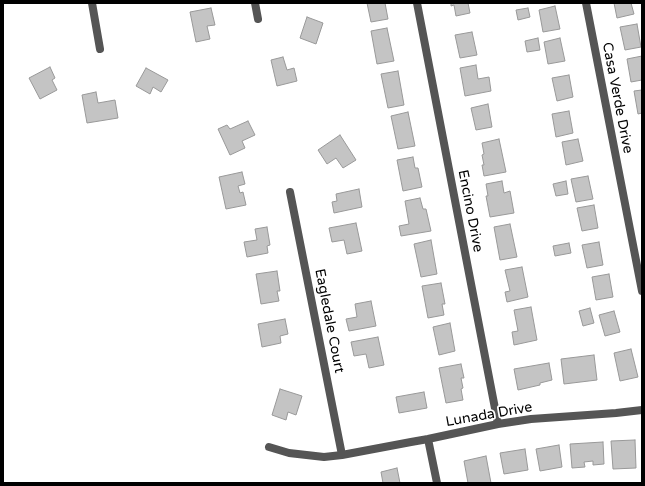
<!DOCTYPE html>
<html>
<head>
<meta charset="utf-8">
<style>
	body { margin:0 }
	#map { position:relative; width:645px; height:486px; overflow:hidden; background:#fff; font-family:"Varela Round",sans-serif }
	canvas { display:block }
	.frame { position:absolute; inset:0; border:4px solid #000; pointer-events:none }
</style>
</head>
<body>
<div id="map">
<canvas width="645" height="486"></canvas>
<div class="frame"></div>
</div>
<script>
const c = document.querySelector('canvas').getContext('2d');
c.lineJoin = 'round';
function paint(path, color) {
  c.fillStyle = color;
  c.fill(path, 'evenodd');
}
function poly(rows) {
  const path = new Path2D();
  for (const r of rows) {
    path.moveTo(r[0], r[1]);
    for (let i = 2; i < r.length; i += 2) path.lineTo(r[i], r[i + 1]);
  }
  return path;
}
function strokePath(path, color, width, dash) {
  c.strokeStyle = color;
  c.lineWidth = width;
  c.lineCap = dash ? 'butt' : 'round';
  c.setLineDash(dash || []);
  c.stroke(path);
}
function label(font, color, halo, rows, align = 'center') {
  c.font = font + ' "Varela Round",sans-serif';
  c.lineWidth = 3.5;
  c.setLineDash([]);
  c.textBaseline = 'middle';
  c.strokeStyle = halo;
  c.fillStyle = color;
  for (const [text, x, y, turn = 0] of rows) {
    c.save();
    c.translate(x, y);
    c.rotate((+turn || 0) * Math.PI / 180);
    c.textAlign = isNaN(turn) ? turn : align;
    if (halo) c.strokeText(text, 0, 0);
    c.fillText(text, 0, 0);
    c.restore();
  }
}
const building = poly([
	[367,3,385,3,388,19,371,22,367,3],
	[451,3,468,3,470,13,456,16,454,5,451,6,451,3],
	[614,3,631,3,634,14,617,18,614,3],
	[555,6,560,29,543,32,539,10,555,6],
	[211,8,215,25,207,26,210,39,196,42,190,12,211,8],
	[528,8,530,17,518,20,516,10,528,8],
	[307,17,323,23,316,44,300,38,307,17],
	[637,24,641,47,625,50,620,27,637,24],
	[387,28,394,61,377,64,371,31,387,28],
	[472,32,477,55,460,58,455,35,472,32],
	[538,38,540,50,527,52,525,41,538,38],
	[560,38,565,61,548,64,544,42,560,38],
	[642,56,642,80,631,82,627,59,642,56],
	[283,57,287,70,294,68,297,81,277,86,271,60,283,57],
	[476,65,478,79,489,77,491,91,465,96,460,68,476,65],
	[50,67,55,78,52,80,57,90,40,99,29,78,50,67],
	[146,68,168,80,161,92,153,87,150,94,136,86,146,68],
	[398,71,404,105,388,108,381,74,398,71],
	[569,75,573,97,557,101,552,78,569,75],
	[642,90,642,113,638,114,634,91,642,90],
	[96,92,98,103,115,100,118,118,87,123,82,95,96,92],
	[488,104,492,127,476,130,471,108,488,104],
	[569,111,573,133,556,137,552,114,569,111],
	[408,112,415,146,398,149,391,116,408,112],
	[248,121,255,135,242,141,245,148,230,155,218,129,227,125,230,129,248,121],
	[340,135,356,160,343,168,336,158,327,164,318,150,340,135],
	[499,139,506,172,484,176,482,165,484,165,482,155,484,154,482,143,499,139],
	[578,139,583,161,566,165,562,142,578,139],
	[413,157,415,168,418,168,422,187,403,191,397,160,413,157],
	[242,172,245,184,238,186,240,193,243,192,246,205,226,209,219,177,242,172],
	[588,176,593,199,576,202,571,179,588,176],
	[502,181,504,193,510,191,514,213,490,217,486,196,488,196,486,184,502,181],
	[566,181,568,194,556,196,553,184,566,181],
	[359,189,362,207,334,213,332,202,337,201,336,194,359,189],
	[420,198,423,209,426,209,431,231,401,236,399,226,409,224,405,201,420,198],
	[594,205,598,228,582,231,577,208,594,205],
	[356,223,362,251,347,254,344,240,332,242,329,228,356,223],
	[510,224,517,257,500,260,494,227,510,224],
	[267,227,270,245,267,246,268,253,247,257,244,242,257,240,255,229,267,227],
	[431,240,437,274,421,277,414,244,431,240],
	[599,242,603,265,587,268,582,245,599,242],
	[569,243,571,253,555,256,553,246,569,243],
	[522,267,528,297,507,302,505,292,510,291,505,270,522,267],
	[277,271,280,291,277,291,279,301,261,304,256,274,277,271],
	[609,274,613,297,596,300,592,277,609,274],
	[441,283,445,304,442,304,444,315,428,318,422,286,441,283],
	[371,301,376,326,349,331,346,319,357,317,355,304,371,301],
	[531,307,537,340,514,345,512,332,518,331,514,310,531,307],
	[590,308,594,323,583,326,579,311,590,308],
	[614,311,620,332,605,336,599,315,614,311],
	[285,319,288,334,280,336,281,343,262,347,258,324,285,319],
	[450,323,455,351,439,355,433,327,450,323],
	[378,337,384,365,369,368,366,354,354,356,351,342,378,337],
	[631,349,638,377,620,381,614,353,631,349],
	[594,355,597,380,564,384,561,359,594,355],
	[549,363,552,380,540,383,540,385,518,390,514,369,549,363],
	[461,364,464,378,461,378,463,388,461,389,463,400,446,403,439,368,461,364],
	[280,389,302,396,296,415,288,412,286,420,272,415,280,389],
	[424,392,427,408,399,413,396,397,424,392],
	[635,440,636,468,613,469,611,441,635,440],
	[603,442,604,464,593,465,593,461,584,462,585,467,572,468,570,444,603,442],
	[559,445,562,467,540,471,536,449,559,445],
	[525,449,528,470,504,474,500,453,525,449],
	[486,456,491,483,468,483,464,461,486,456],
	[397,468,400,483,383,483,381,472,397,468]
]);
const minor = poly([
	[92,3,100,49],
	[255,3,258,19],
	[417,3,498,424],
	[586,3,642,291],
	[290,192,342,455],
	[428,439,437,483],
	[269,447,289,453,324,457,342,455,411,442,428,439,498,424,531,419,616,413,642,410]
]);
const streetNames = [
	["Casa Verde Drive",617,98,79],
	["Encino Drive",470,211,79],
	["Eagledale Court",329,321,79],
	["Lunada Drive",489,415,-10]
];
paint(building, '#c4c4c4');
strokePath(building, '#999', 1);
strokePath(minor, '#555', 8);
label('14px', '#000', '#fff', streetNames);
</script>
</body>
</html>
